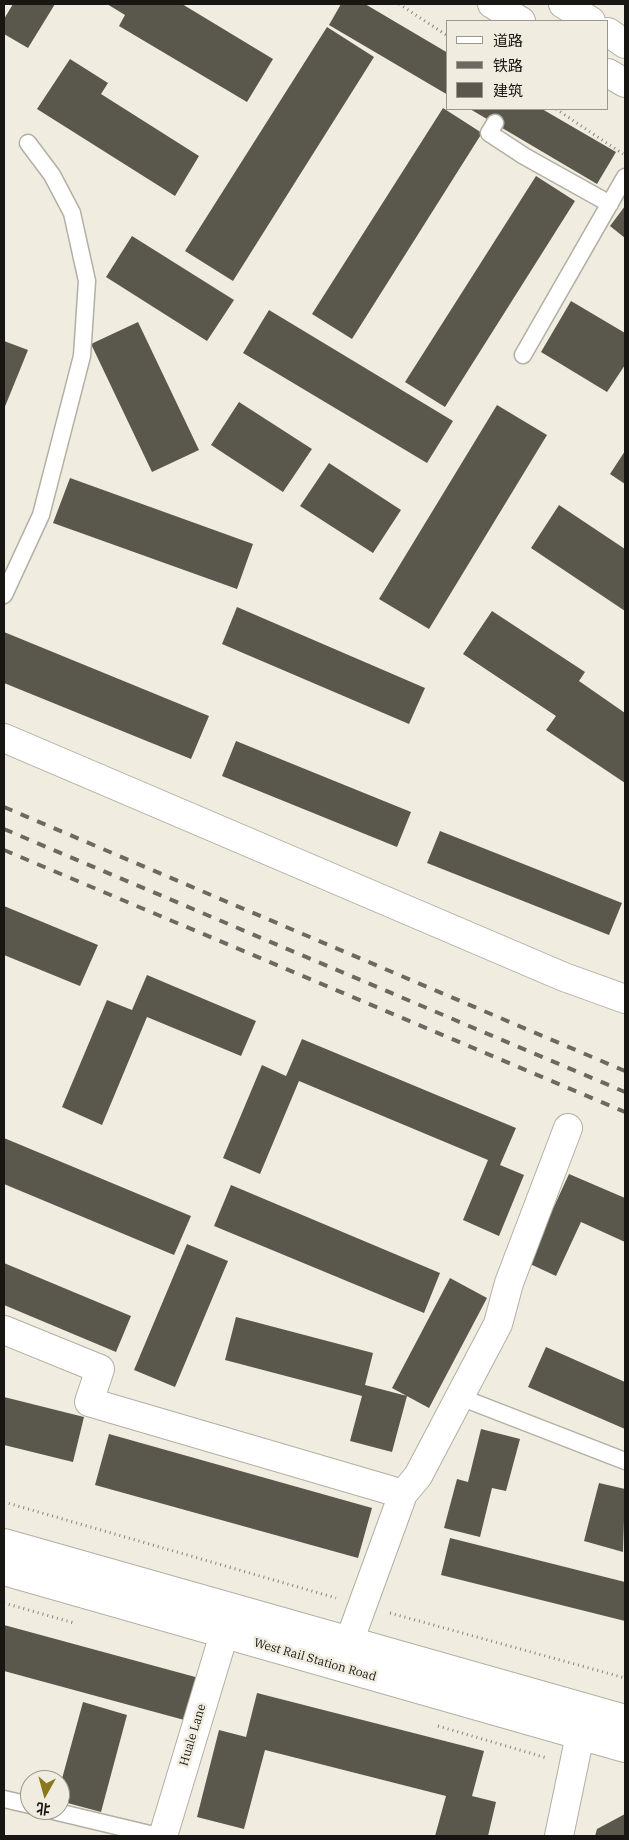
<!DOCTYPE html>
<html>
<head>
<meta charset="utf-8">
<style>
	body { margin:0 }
	#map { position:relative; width:629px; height:1840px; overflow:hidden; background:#f0ede0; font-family:"IBM Plex Serif","Noto Sans SC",serif }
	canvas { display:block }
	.frame { position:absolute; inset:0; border:5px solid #171612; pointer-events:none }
	.legend { position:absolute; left:446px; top:20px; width:162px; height:90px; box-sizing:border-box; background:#f0ede0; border:1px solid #99978e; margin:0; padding:6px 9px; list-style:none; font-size:15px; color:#171612 }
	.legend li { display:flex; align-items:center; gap:10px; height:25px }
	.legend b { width:25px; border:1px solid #99978e }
	.north { position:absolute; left:20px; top:1770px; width:50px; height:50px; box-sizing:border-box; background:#f0ede0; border:1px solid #99978e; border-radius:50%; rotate:187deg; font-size:14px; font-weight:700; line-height:20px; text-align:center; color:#171612 }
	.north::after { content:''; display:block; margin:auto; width:18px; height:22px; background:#8c781c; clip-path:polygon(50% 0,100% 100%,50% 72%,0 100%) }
</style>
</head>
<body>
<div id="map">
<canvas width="629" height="1840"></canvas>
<div class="frame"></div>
<ul class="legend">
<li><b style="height:6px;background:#fff"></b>道路</li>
<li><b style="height:6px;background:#6b6962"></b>铁路</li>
<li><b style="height:14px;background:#5a584d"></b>建筑</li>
</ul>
<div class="north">北</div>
</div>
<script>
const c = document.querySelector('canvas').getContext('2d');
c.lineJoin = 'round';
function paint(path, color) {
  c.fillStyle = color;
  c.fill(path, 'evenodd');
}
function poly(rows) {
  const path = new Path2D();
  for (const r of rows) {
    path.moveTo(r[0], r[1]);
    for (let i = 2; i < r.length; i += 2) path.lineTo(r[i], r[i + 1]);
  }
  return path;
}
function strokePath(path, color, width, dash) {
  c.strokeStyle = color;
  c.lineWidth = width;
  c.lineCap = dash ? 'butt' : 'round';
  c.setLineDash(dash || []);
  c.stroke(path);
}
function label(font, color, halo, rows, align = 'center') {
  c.font = font + ' "IBM Plex Serif",serif';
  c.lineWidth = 5;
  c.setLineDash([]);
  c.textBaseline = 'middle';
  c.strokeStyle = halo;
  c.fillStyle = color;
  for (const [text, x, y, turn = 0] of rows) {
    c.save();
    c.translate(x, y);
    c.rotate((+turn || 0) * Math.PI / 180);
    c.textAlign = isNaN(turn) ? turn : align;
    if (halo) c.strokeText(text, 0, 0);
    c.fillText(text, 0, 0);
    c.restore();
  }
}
const building = poly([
	[13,4,55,4,28,48,4,34,4,19],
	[107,4,182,4,273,59,247,102,119,26,125,15],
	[341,4,365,4,448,53,448,95,329,25],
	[327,27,374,57,233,281,185,251],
	[70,59,108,83,101,94,199,156,175,196,37,109],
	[443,108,482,133,352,339,312,314],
	[470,109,542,109,616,152,597,184],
	[536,176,575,201,445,407,405,382],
	[625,206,625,238,610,226],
	[132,236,234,300,207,341,106,277],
	[571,301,625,333,625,365,607,392,541,352],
	[269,310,453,421,427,463,243,353],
	[138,322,199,450,152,472,91,344],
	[4,341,28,350,4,409],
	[239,402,312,449,283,492,211,445],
	[497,405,547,435,429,629,379,599],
	[625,451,625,484,610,474],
	[329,463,401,510,373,553,300,506],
	[70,478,253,544,237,589,53,523],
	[559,505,625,549,625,611,531,548],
	[237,607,425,688,409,724,222,644],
	[492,611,585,672,579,681,625,713,625,783,546,730,556,716,463,654],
	[4,632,209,716,191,759,4,683],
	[236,741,411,812,397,847,222,776],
	[440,831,622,903,609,935,427,863],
	[4,906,98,945,80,986,4,955],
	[147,975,256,1021,241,1056,147,1017,102,1125,62,1107,107,1000,132,1010],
	[302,1039,516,1128,500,1165,524,1175,499,1236,463,1220,488,1160,299,1081,260,1174,223,1158,262,1065,286,1076],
	[4,1138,191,1216,174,1255,4,1184],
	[569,1174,625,1198,625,1242,581,1222,556,1276,528,1263],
	[231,1185,440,1273,424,1313,214,1226],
	[187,1244,228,1261,175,1387,134,1370],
	[4,1263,131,1316,116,1352,4,1305],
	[450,1278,487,1298,429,1408,392,1388],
	[236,1317,373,1353,365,1385,407,1396,392,1452,350,1441,362,1396,225,1360],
	[546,1347,625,1382,625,1429,528,1387],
	[4,1397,84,1417,73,1462,4,1445],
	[481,1429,520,1439,506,1491,492,1488,480,1537,444,1528,457,1479,468,1482],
	[109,1434,372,1508,358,1558,95,1485],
	[599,1483,625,1489,623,1552,584,1541],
	[450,1538,625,1582,625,1621,441,1575],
	[4,1625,199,1678,188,1721,4,1671],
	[257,1693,484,1751,472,1796,496,1802,488,1836,435,1836,446,1796,265,1750,244,1829,197,1817,219,1730,246,1737],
	[83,1702,127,1715,101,1812,60,1801,60,1786],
	[625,1814,625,1836,595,1836,597,1829]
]);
const path = poly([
	[399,4,448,36],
	[556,109,623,154],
	[4,1502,336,1598],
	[4,1603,74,1623],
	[390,1613,625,1678],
	[438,1726,547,1758]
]);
const service = poly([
	[495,123,489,133,524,156,610,204],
	[523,355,625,177],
	[4,595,41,515,82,356,87,281,72,213,52,175,28,143],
	[460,1397,625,1461],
	[4,1799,30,1805],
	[49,1810,158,1836]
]);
const minor = poly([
	[4,738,564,977,625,999],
	[4,1330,100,1369,89,1402,403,1494],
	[349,1642,403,1494,418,1476,498,1324,509,1283,568,1128],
	[163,1836,224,1634],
	[559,1836,580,1735,590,1714]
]);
const secondary = poly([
	[4,1543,625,1719],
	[4,1571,625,1748]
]);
const trunk = poly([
	[492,4,521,21],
	[563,4,591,21],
	[608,32,625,44],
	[608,73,625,83]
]);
const rail = poly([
	[4,807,625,1071],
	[4,829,625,1092],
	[4,850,625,1112]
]);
const streetNames = [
	["West Rail Station Road",315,1660,16],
	["Huale Lane",193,1735,-73]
];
paint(building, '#5a584d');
strokePath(service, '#b2afa3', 19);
strokePath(minor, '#b2afa3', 30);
strokePath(secondary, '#b2afa3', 30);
strokePath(trunk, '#b2afa3', 30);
strokePath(path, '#87857c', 3, [1, 4]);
strokePath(service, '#fff', 16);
strokePath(minor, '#fff', 28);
strokePath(secondary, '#fff', 28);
strokePath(trunk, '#fff', 28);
strokePath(rail, '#6b6962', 4, [9, 9]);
label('12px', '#171612', '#f0ede0', streetNames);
</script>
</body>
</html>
